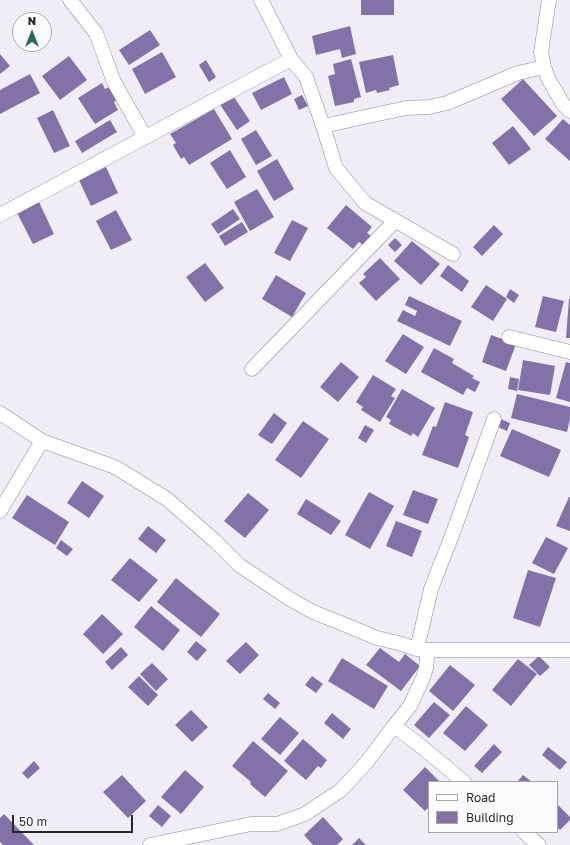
<!DOCTYPE html>
<html>
<head>
<meta charset="utf-8">
<style>
	body { margin:0 }
	#map { position:relative; width:570px; height:845px; overflow:hidden; background:#f0edf7; font-family:"Golos Text",sans-serif }
	canvas { display:block }
	.legend { position:absolute; left:428px; top:781px; width:130px; height:52px; box-sizing:border-box; background:#fcfcfe; border:1px solid #a6a6a8; margin:0; padding:5px 7px; list-style:none; font-size:12px; color:#262528 }
	.legend li { display:flex; align-items:center; gap:8px; height:20px }
	.legend b { width:20px; border:1px solid #a6a6a8 }
	.north { position:absolute; left:12px; top:12px; width:40px; height:40px; box-sizing:border-box; background:#fcfcfe; border:1px solid #a6a6a8; border-radius:50%; rotate:0deg; font-size:11px; font-weight:700; line-height:16px; text-align:center; color:#262528 }
	.north::after { content:''; display:block; margin:auto; width:14px; height:18px; background:#286a5b; clip-path:polygon(50% 0,100% 100%,50% 72%,0 100%) }
	.scale { position:absolute; left:12px; top:815px; width:121px; height:18px; box-sizing:border-box; border:2px solid #262528; border-top:0; padding-left:5px; font-size:12px; line-height:14px; white-space:nowrap; color:#262528; -webkit-text-stroke:3px #fcfcfe; paint-order:stroke }
</style>
</head>
<body>
<div id="map">
<canvas width="570" height="845"></canvas>
<ul class="legend">
<li><b style="height:5px;background:#fff"></b>Road</li>
<li><b style="height:11px;background:#8372a7"></b>Building</li>
</ul>
<div class="north">N</div>
<div class="scale">50 m</div>
</div>
<script>
const c = document.querySelector('canvas').getContext('2d');
c.lineJoin = 'round';
function paint(path, color) {
  c.fillStyle = color;
  c.fill(path, 'evenodd');
}
function poly(rows) {
  const path = new Path2D();
  for (const r of rows) {
    path.moveTo(r[0], r[1]);
    for (let i = 2; i < r.length; i += 2) path.lineTo(r[i], r[i + 1]);
  }
  return path;
}
function strokePath(path, color, width, dash) {
  c.strokeStyle = color;
  c.lineWidth = width;
  c.lineCap = dash ? 'butt' : 'round';
  c.setLineDash(dash || []);
  c.stroke(path);
}
const building = poly([
	[361,0,394,0,394,15,361,15],
	[350,26,356,54,342,58,340,49,316,55,312,36],
	[150,30,160,45,129,65,119,50],
	[162,52,176,77,145,94,132,69],
	[0,54,10,66,0,74],
	[393,55,399,85,389,88,390,90,377,93,376,90,366,93,359,62],
	[69,56,87,80,60,100,42,76],
	[351,59,361,97,354,99,354,102,335,106,328,76,335,74,333,64],
	[206,60,216,77,209,82,199,65],
	[30,74,40,93,0,114,0,90],
	[284,77,292,94,261,110,252,93],
	[523,79,557,116,534,136,501,99],
	[102,83,105,89,109,87,117,100,114,102,118,110,95,124,78,98],
	[232,94,250,121,237,130,219,103],
	[302,95,308,106,299,110,294,99],
	[214,109,232,139,189,165,184,157,181,159,173,145,176,143,170,134],
	[53,110,70,146,54,153,37,118],
	[563,119,570,125,570,161,545,139],
	[110,120,117,132,82,153,75,141],
	[513,126,531,149,509,165,492,143],
	[256,130,272,156,256,165,241,139],
	[230,150,246,177,227,189,210,163],
	[277,159,294,189,274,201,257,171],
	[106,167,118,193,91,206,79,180],
	[257,189,274,217,250,231,234,202],
	[39,202,54,234,33,244,17,213],
	[346,205,372,227,367,233,371,236,363,245,359,242,353,249,327,228],
	[233,209,240,219,218,234,211,224],
	[116,210,132,240,111,250,96,221],
	[292,220,308,228,290,261,274,253],
	[242,222,248,232,225,246,219,236],
	[494,225,503,234,482,256,473,247],
	[395,238,402,245,395,252,388,245],
	[412,241,440,264,421,285,394,261],
	[380,258,400,279,376,301,359,283,366,277,363,274],
	[205,263,224,288,205,302,186,277],
	[448,265,469,281,462,292,440,276],
	[276,275,306,293,292,317,262,299],
	[486,285,507,299,493,321,471,307],
	[510,289,519,295,514,303,506,297],
	[409,296,462,321,450,346,397,321,403,310,415,316,417,311,405,305],
	[543,296,564,301,556,332,535,327],
	[569,299,570,299,570,338,566,338],
	[403,334,424,347,406,374,385,361],
	[491,335,516,344,506,371,482,362],
	[434,348,454,359,452,363,474,376,472,378,480,382,475,392,467,388,463,395,421,372],
	[523,360,555,366,550,395,518,390],
	[341,362,359,377,338,402,320,387],
	[566,362,570,363,570,402,556,398],
	[373,375,396,389,391,396,395,398,380,422,361,410,363,407,356,402],
	[510,377,519,379,517,391,508,389],
	[402,389,435,408,418,437,413,433,411,436,389,424,391,420,386,417],
	[517,394,570,407,570,419,567,432,511,418],
	[445,402,473,412,465,435,469,437,458,468,422,455,433,426,436,427],
	[274,413,287,423,272,444,258,435],
	[501,419,510,423,507,431,498,427],
	[303,421,329,439,301,478,275,460],
	[365,425,374,430,366,443,358,438],
	[512,429,561,450,549,477,500,456],
	[82,481,104,496,89,518,67,503],
	[413,490,438,499,428,524,403,515],
	[369,492,394,506,370,549,345,535],
	[248,493,269,510,245,538,224,521],
	[27,495,69,522,55,545,12,518],
	[569,497,570,497,570,531,556,526],
	[306,499,341,521,331,535,297,514],
	[396,521,422,531,412,557,386,546],
	[148,526,166,540,156,553,138,539],
	[546,537,568,548,554,574,532,563],
	[61,540,73,549,67,556,56,548],
	[130,558,158,580,139,602,111,580],
	[528,570,556,578,540,627,513,618],
	[176,578,220,614,201,637,157,602],
	[151,606,180,630,163,651,134,627],
	[102,614,123,634,103,654,83,634],
	[196,641,207,650,197,661,187,652],
	[246,642,259,655,240,674,226,661],
	[121,647,128,655,112,670,105,662],
	[380,648,399,662,405,654,420,666,401,691,366,665],
	[539,656,550,667,540,676,529,665],
	[342,658,388,686,374,709,328,681],
	[518,659,537,674,511,706,492,690],
	[152,663,168,679,156,691,140,674],
	[450,665,475,685,453,711,429,691],
	[139,676,158,695,148,706,128,687],
	[312,676,323,684,316,693,305,685],
	[268,693,280,703,275,709,263,699],
	[434,702,450,715,429,738,414,725],
	[466,706,488,725,465,751,443,733],
	[191,710,208,727,192,742,175,725],
	[332,713,351,729,343,739,324,723],
	[280,717,299,733,280,755,261,739],
	[303,739,327,760,321,768,318,766,306,780,284,761],
	[253,741,288,771,265,797,250,784,251,782,232,766],
	[494,744,502,752,482,773,474,766],
	[548,747,567,762,560,770,542,755],
	[34,761,40,768,28,779,22,773],
	[425,767,440,782,429,782,429,807,425,811,403,790],
	[185,770,204,787,181,814,161,797],
	[122,775,146,801,128,818,103,792],
	[523,775,532,782,517,782],
	[557,804,570,817,570,820,560,830,557,827],
	[158,805,171,816,162,827,149,816],
	[4,814,34,845,3,845,0,842,0,818],
	[323,817,343,839,337,845,313,845,304,835],
	[359,838,366,845,352,845]
]);
const street = poly([
	[70,0,96,33,114,82,145,137],
	[549,0,541,52,544,67,549,80,563,104,570,111],
	[291,59,306,77,323,126,336,168,365,203,453,254],
	[323,126,406,108,429,107,447,103,518,73,544,67],
	[0,215,291,59,261,0],
	[509,337,570,352],
	[252,369,395,221],
	[0,413,42,441,115,467,167,499,215,541,239,565,290,599,313,612,336,621,377,638,398,643,417,649,426,650,570,650],
	[0,511,42,441],
	[417,649,431,589,454,530,494,419],
	[394,726,410,706,423,678,426,668,427,658,426,650],
	[524,832,539,845],
	[150,845,251,824,277,824,305,814,341,790,366,763,394,726,417,743,464,782]
]);
paint(building, '#8372a7');
strokePath(street, '#8c8a93', 15);
strokePath(street, '#fff', 14);
</script>
</body>
</html>
